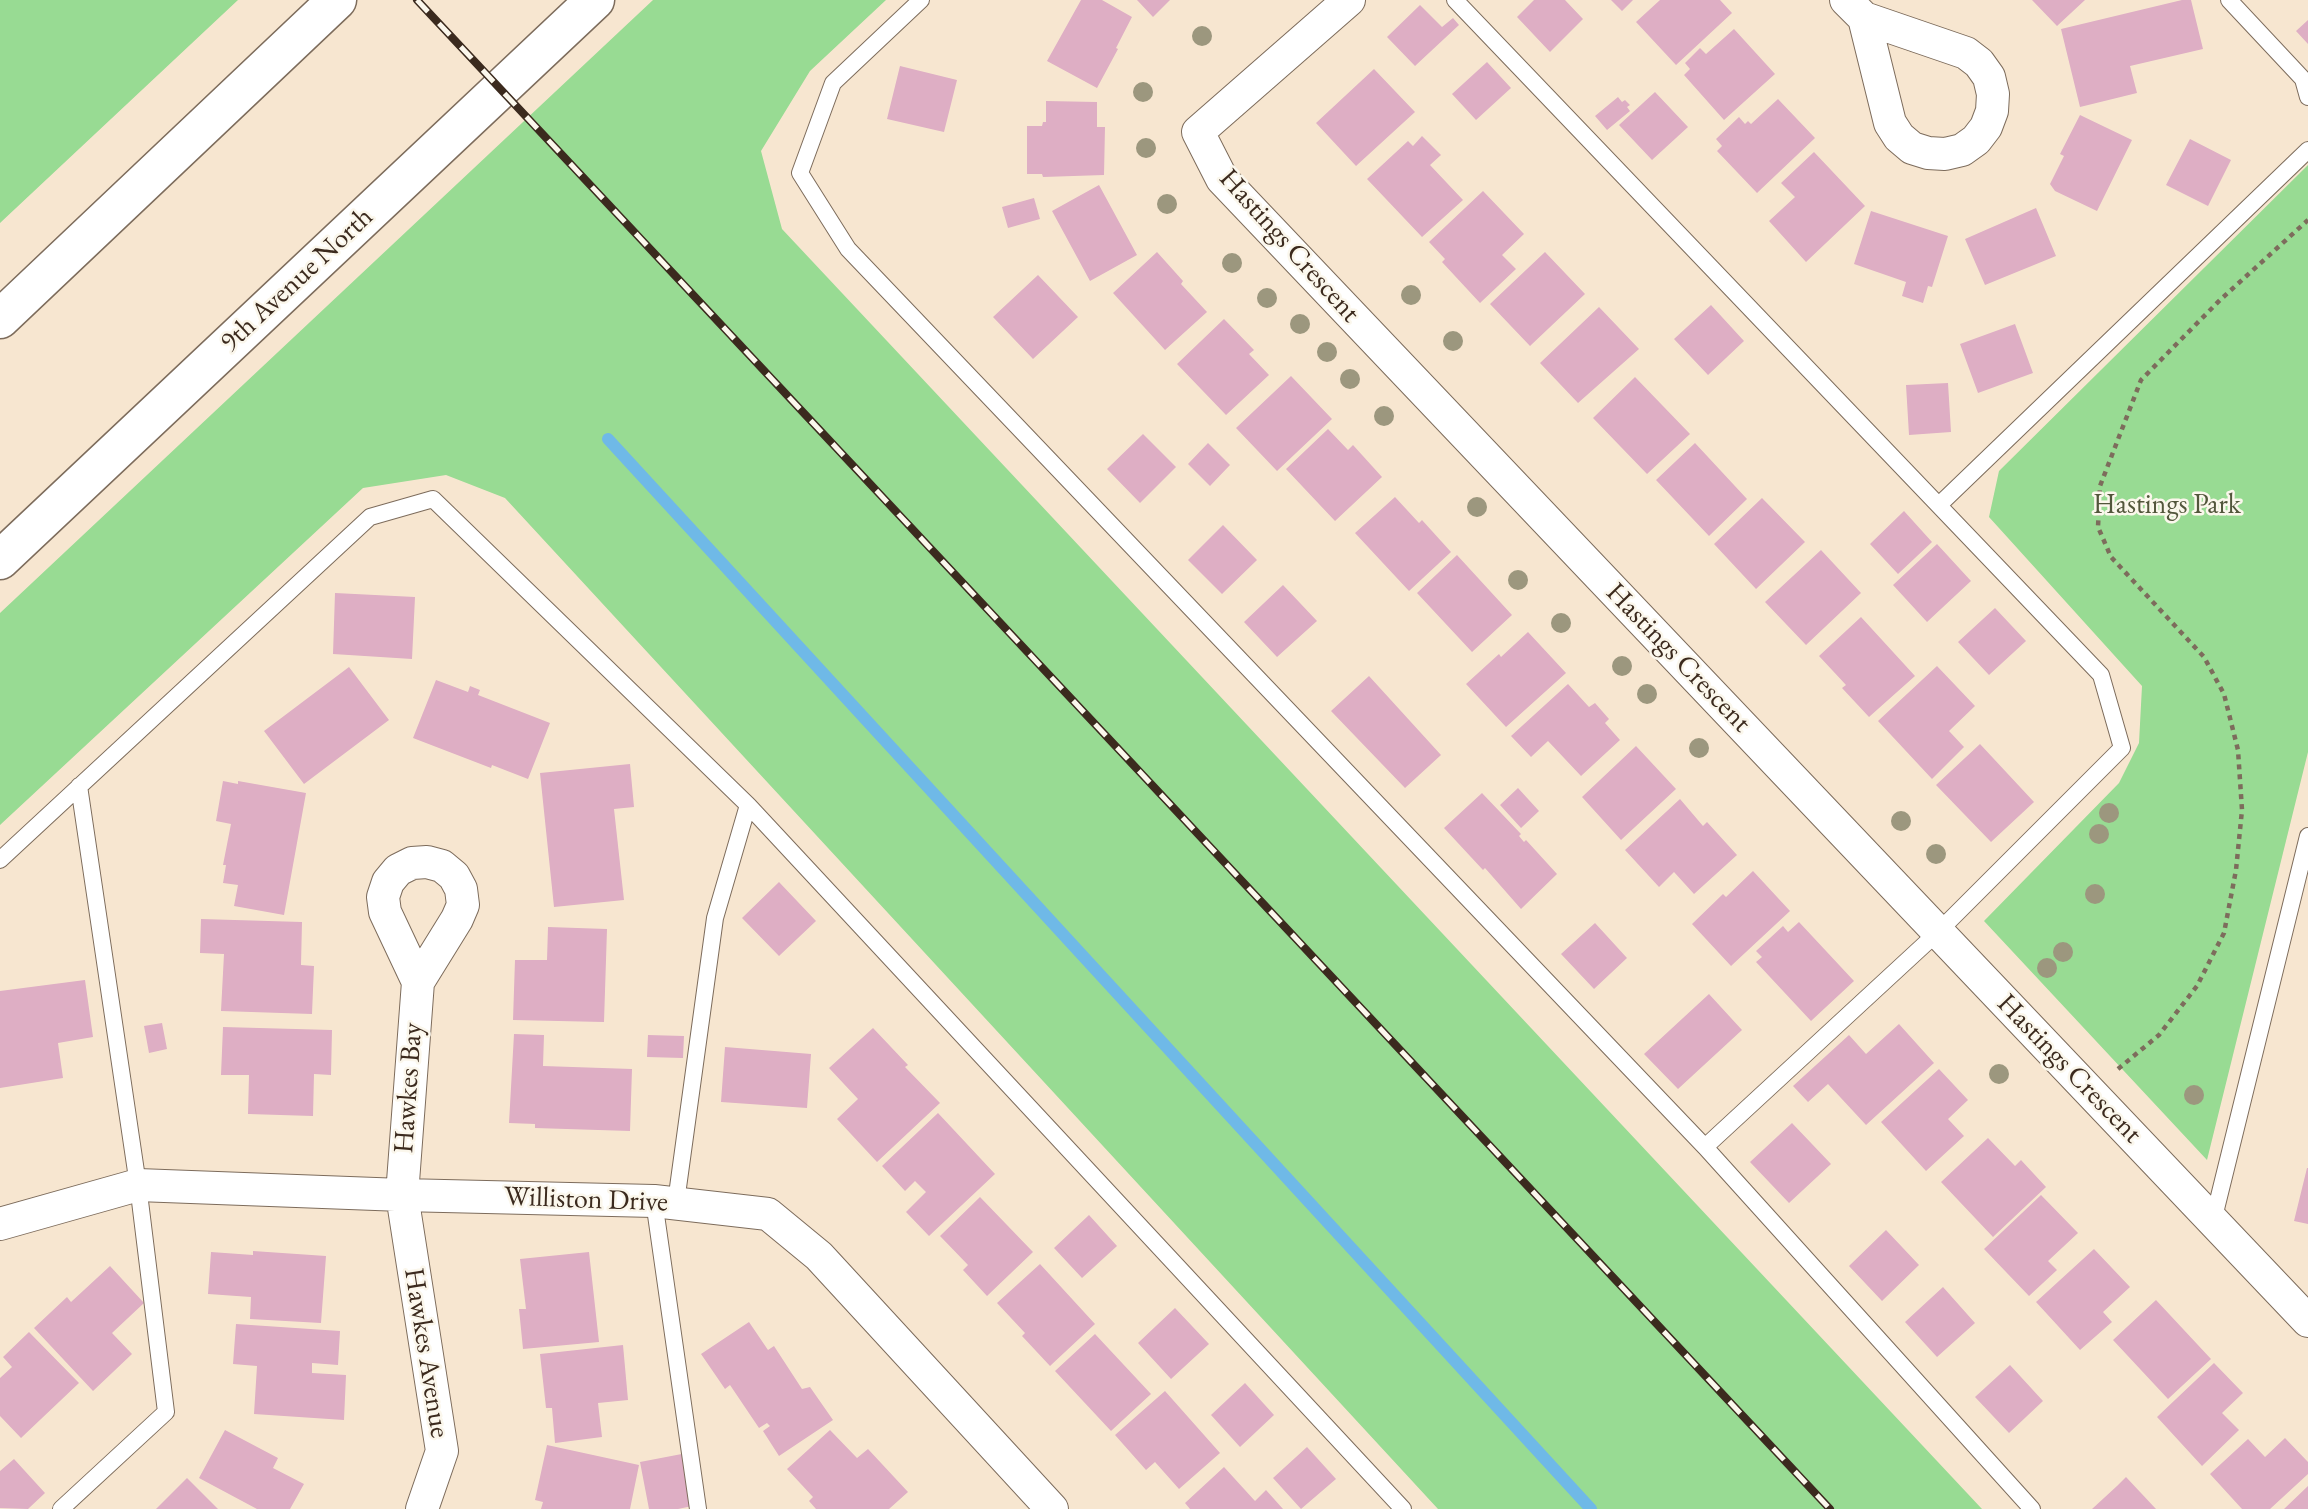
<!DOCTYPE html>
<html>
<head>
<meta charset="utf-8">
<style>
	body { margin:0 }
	canvas { display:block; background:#f7e6d0 }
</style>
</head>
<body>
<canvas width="2308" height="1509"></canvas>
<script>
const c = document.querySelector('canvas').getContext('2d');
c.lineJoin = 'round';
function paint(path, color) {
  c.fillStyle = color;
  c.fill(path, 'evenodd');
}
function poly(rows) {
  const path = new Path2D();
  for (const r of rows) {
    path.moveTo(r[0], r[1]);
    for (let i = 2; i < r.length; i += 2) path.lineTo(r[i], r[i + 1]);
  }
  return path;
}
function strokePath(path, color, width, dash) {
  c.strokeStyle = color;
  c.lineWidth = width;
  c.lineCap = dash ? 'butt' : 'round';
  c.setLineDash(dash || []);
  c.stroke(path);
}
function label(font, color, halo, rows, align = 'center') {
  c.font = font + ' "EB Garamond",serif';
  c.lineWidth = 5;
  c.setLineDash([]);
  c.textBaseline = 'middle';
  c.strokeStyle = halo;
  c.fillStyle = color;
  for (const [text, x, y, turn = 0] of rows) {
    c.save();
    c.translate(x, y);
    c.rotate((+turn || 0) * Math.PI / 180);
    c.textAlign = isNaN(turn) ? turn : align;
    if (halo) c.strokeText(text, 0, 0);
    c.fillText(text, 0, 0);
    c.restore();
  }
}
const green = poly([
	[0,0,238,0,0,223],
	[653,0,886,0,810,71,761,151,782,229,1982,1509,1438,1509,505,498,446,475,363,488,0,825,0,613],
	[2308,165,2308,752,2207,1160,1984,921,2119,783,2139,743,2142,686,1989,517,1999,471]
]);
const stream = poly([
	[608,439,1591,1509]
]);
const building = poly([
	[1081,0,1102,0,1132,17,1116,48,1118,49,1097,88,1047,61],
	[1137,0,1170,0,1153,17],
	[1534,0,1565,0,1583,19,1550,52,1517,17],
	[1611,0,1633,0,1622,11],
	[1660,0,1720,0,1732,13,1676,65,1636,22],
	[2032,0,2085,0,2057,26],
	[2182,0,2191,0,2203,49,2130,66,2137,93,2080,107,2061,29],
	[1420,5,1442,27,1453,18,1459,25,1415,66,1387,37],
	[2308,20,2308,44,2296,31],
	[1734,29,1775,74,1724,120,1684,75,1690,69,1685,63,1700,48,1706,54],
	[1487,62,1511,88,1476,120,1452,94],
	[900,66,957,80,944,132,887,119],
	[1374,69,1415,112,1356,166,1316,123],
	[1655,92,1688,127,1652,160,1619,125],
	[1618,97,1622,102,1625,100,1630,105,1627,107,1630,111,1607,130,1595,116],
	[1778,99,1815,138,1757,193,1717,151,1722,146,1716,139,1739,117,1745,124,1748,121,1751,124],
	[1046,101,1097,102,1097,127,1105,127,1104,175,1043,177,1042,174,1027,174,1027,126,1042,126,1043,122,1046,122],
	[2080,115,2132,140,2097,211,2055,191,2050,184,2064,156,2060,154],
	[1422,136,1441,155,1430,165,1463,200,1422,237,1367,179,1408,141,1413,146],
	[2190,139,2231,160,2208,206,2166,185],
	[1814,152,1865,206,1806,262,1769,221,1795,197,1781,183],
	[1099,185,1137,255,1090,281,1052,211],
	[1483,191,1524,234,1502,255,1516,269,1480,303,1442,262,1445,259,1429,242],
	[1034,198,1040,219,1008,228,1002,207],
	[2036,208,2056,256,1985,285,1965,239],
	[1871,211,1948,236,1932,287,1928,286,1923,303,1902,296,1906,282,1854,264],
	[1157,252,1183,281,1181,284,1207,312,1165,350,1113,293],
	[1545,252,1585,294,1530,346,1490,304],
	[1038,275,1078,317,1033,359,993,317],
	[1711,305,1744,341,1708,375,1674,339],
	[1599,307,1639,349,1578,403,1540,363],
	[1224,319,1254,350,1249,354,1269,375,1226,415,1177,364],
	[2015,324,2033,373,1978,393,1960,344],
	[1291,376,1332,419,1277,471,1236,428],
	[1635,377,1690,434,1647,474,1593,418],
	[1948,383,1951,432,1909,435,1906,385],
	[1328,429,1348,450,1353,445,1382,477,1335,521,1286,469],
	[1143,434,1176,467,1140,503,1107,469],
	[1208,443,1230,465,1210,486,1188,464],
	[1695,443,1747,499,1709,536,1656,480],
	[1395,497,1419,523,1422,520,1451,552,1409,591,1355,533],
	[1762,498,1805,542,1756,589,1714,544],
	[1904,511,1932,542,1898,574,1870,544],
	[1223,525,1257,560,1222,594,1188,560],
	[1937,544,1971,581,1927,622,1893,585],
	[1821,550,1861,593,1806,645,1765,602],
	[1457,555,1512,615,1472,652,1417,593],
	[1283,585,1317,621,1277,657,1244,622],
	[335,593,415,597,412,659,333,654],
	[1995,608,2026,641,1989,675,1958,642],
	[1861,617,1915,676,1869,717,1842,688,1846,685,1819,656],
	[1528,632,1566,673,1506,727,1466,684,1499,654,1501,657],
	[1937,666,1975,706,1949,731,1964,747,1932,779,1878,721],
	[349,667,389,720,304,784,264,731],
	[1369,676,1441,755,1405,788,1331,711],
	[436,680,468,692,470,686,480,690,478,695,550,723,528,779,492,765,491,768,413,738],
	[1568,684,1589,707,1595,703,1609,719,1605,723,1620,740,1581,776,1548,741,1531,757,1511,736],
	[1980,744,2034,802,1991,842,1936,785],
	[1636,746,1676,789,1621,840,1582,797],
	[630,764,634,807,614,809,624,900,554,907,540,773],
	[223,781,238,784,238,781,306,793,284,915,234,906,238,885,223,883,226,865,223,865,231,824,216,821],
	[1518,788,1539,811,1521,828,1500,805],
	[1482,793,1521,834,1519,836,1524,842,1526,840,1557,874,1521,909,1485,868,1483,870,1444,828],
	[1680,799,1703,826,1707,822,1737,855,1694,894,1674,872,1659,887,1625,850],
	[1753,871,1790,911,1731,966,1692,924,1723,894,1726,897],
	[779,882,816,921,779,956,742,918],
	[201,919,302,922,301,965,314,966,312,1014,221,1011,224,954,200,953],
	[1799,922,1854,981,1811,1021,1756,962,1762,957,1756,951,1783,926,1788,932],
	[1595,923,1627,958,1594,989,1561,954],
	[548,927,607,929,604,1022,513,1020,515,960,547,960],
	[85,980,93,1037,58,1043,63,1078,0,1088,0,991],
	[1709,994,1742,1030,1678,1089,1644,1054],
	[162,1023,167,1049,149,1053,144,1026],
	[1899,1024,1934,1063,1866,1125,1828,1084,1808,1102,1793,1086,1849,1035,1866,1054],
	[223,1027,332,1030,331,1075,314,1074,313,1116,248,1114,249,1075,221,1075],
	[873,1028,908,1065,905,1067,940,1103,877,1162,837,1119,858,1099,829,1068],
	[514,1034,544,1035,543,1066,632,1069,630,1131,535,1128,535,1124,509,1123],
	[648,1035,684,1036,683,1058,647,1057],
	[725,1047,811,1054,807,1108,721,1102],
	[1939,1069,1968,1100,1948,1119,1964,1136,1926,1171,1881,1122],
	[938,1113,995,1174,929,1236,906,1212,926,1192,915,1181,905,1191,882,1166],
	[1792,1123,1831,1164,1789,1203,1750,1162],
	[1988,1138,2015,1166,2021,1160,2046,1187,1993,1237,1941,1182],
	[2307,1168,2308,1168,2308,1224,2294,1221],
	[2041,1195,2078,1233,2048,1261,2057,1270,2029,1296,1984,1249],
	[980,1197,1033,1252,987,1296,963,1270,968,1265,940,1236],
	[1089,1215,1117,1246,1082,1278,1054,1248],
	[1886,1230,1919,1265,1882,1301,1849,1266],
	[2094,1249,2130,1287,2103,1312,2112,1322,2080,1350,2036,1302],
	[253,1251,326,1256,321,1323,250,1319,251,1297,208,1294,211,1252,253,1255],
	[589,1252,599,1342,523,1349,519,1309,526,1309,520,1259],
	[1040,1264,1095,1324,1050,1366,1022,1336,1025,1333,997,1303],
	[110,1266,144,1303,112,1333,132,1354,93,1391,34,1328,67,1297,71,1302],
	[1943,1287,1975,1323,1937,1357,1905,1322],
	[2156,1300,2211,1359,2168,1399,2113,1340],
	[1175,1308,1209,1344,1171,1379,1138,1343],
	[749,1322,768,1350,774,1346,802,1389,810,1387,833,1420,779,1456,763,1431,770,1426,767,1423,759,1428,730,1385,725,1389,701,1354],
	[236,1324,340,1331,338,1365,312,1363,312,1373,346,1375,344,1420,254,1414,257,1366,233,1364],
	[29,1332,79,1383,21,1438,0,1416,0,1378,12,1367,3,1357],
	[1095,1334,1151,1394,1111,1431,1055,1371],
	[623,1345,628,1400,598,1403,602,1437,555,1443,552,1408,546,1408,540,1354],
	[2214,1363,2243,1393,2222,1413,2239,1430,2202,1466,2157,1417],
	[2010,1365,2043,1401,2009,1433,1975,1397],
	[1245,1383,1274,1415,1240,1447,1211,1415],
	[1165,1391,1220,1453,1179,1489,1155,1462,1146,1470,1115,1435],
	[225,1430,278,1458,273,1468,304,1484,290,1509,257,1509,199,1478],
	[830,1430,857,1458,868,1449,908,1492,889,1509,816,1509,809,1501,813,1497,787,1469],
	[2285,1438,2308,1462,2308,1474,2270,1509,2242,1509,2210,1474,2248,1439,2265,1457],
	[547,1445,639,1465,630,1509,541,1509,543,1502,535,1500],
	[1307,1447,1336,1479,1301,1509,1273,1478],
	[687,1453,697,1505,678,1509,649,1509,640,1462],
	[14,1459,45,1493,28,1509,0,1508,0,1471],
	[1224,1467,1255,1501,1266,1490,1283,1509,1190,1509,1185,1503],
	[2126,1477,2156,1509,2092,1509,2117,1486],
	[187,1478,218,1509,156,1509],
	[2308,1486,2308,1509,2284,1509]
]);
const path = poly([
	[2118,1069,2159,1035,2197,986,2224,933,2236,870,2242,810,2238,750,2224,694,2204,657,2111,557,2098,527,2100,486,2141,380,2220,300,2308,220]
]);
const lane = poly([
	[921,0,833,83,800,173,848,249,1705,1147,2032,1509],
	[1455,0,2101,675,2122,748,1938,932,1705,1147],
	[2229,0,2303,79,2308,97],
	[1939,505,2308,150],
	[0,860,370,517,433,499,748,805,1403,1509],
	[654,1201,698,1509],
	[676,1202,715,918,748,805],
	[2213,1221,2308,836],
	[61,1509,166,1412,138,1185,79,786]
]);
const street = poly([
	[1349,0,1198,132,1222,179,2308,1321],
	[1846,0,1864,18,1966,53,1979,63,1989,77,1993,94,1992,111,1986,127,1976,140,1962,150,1945,154,1928,153,1912,148,1899,137,1890,123,1864,18],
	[418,982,385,912,383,897,388,882,398,870,412,863,427,862,442,866,454,876,461,889,463,905,457,919,418,982,402,1195,442,1451,422,1509],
	[0,1224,138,1185,402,1195,654,1201,768,1214,819,1256,1052,1509]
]);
const primary = poly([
	[0,319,337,0],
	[0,560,595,0]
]);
const rail = poly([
	[417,0,1830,1509]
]);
const trees = [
	[1202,36],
	[1143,92],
	[1146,148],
	[1167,204],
	[1232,263],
	[1411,295],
	[1267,298],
	[1300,324],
	[1453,341],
	[1327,352],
	[1350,379],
	[1384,416],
	[1477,507],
	[1518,580],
	[1561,623],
	[1622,666],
	[1647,694],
	[1699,748],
	[2109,813],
	[1901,821],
	[2099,834],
	[1936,854],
	[2095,894],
	[2063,952],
	[2047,968],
	[1999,1074],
	[2194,1095]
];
const streetNames = [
	["Hastings Crescent",1289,246,48],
	["9th Avenue North",297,280,-43],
	["Hastings Crescent",1678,658,46],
	["Hastings Crescent",2069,1069,46],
	["Hawkes Bay",409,1088,-86],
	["Williston Drive",586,1200,2],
	["Hawkes Avenue",426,1353,81]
];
const parkNames = [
	["Hastings Park",2167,505]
];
paint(green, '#98db93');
strokePath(stream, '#6fb9e7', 12);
paint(building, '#deaec4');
strokePath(lane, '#7d6c5c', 18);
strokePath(street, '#7d6c5c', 34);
strokePath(primary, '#7d6c5c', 41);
strokePath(path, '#7d6c5c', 4.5, [5, 5]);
strokePath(lane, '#fff', 16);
strokePath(street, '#fff', 32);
strokePath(primary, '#fff', 38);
strokePath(rail, '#3b2a1e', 8);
strokePath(rail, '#fbf7ec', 5, [16]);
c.fillStyle = '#9c977e';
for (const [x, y] of trees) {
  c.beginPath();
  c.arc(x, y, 10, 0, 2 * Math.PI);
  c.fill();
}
label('28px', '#3b2a1e', '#fbf7ec', streetNames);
label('28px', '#52563b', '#fbf7ec', parkNames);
</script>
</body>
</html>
